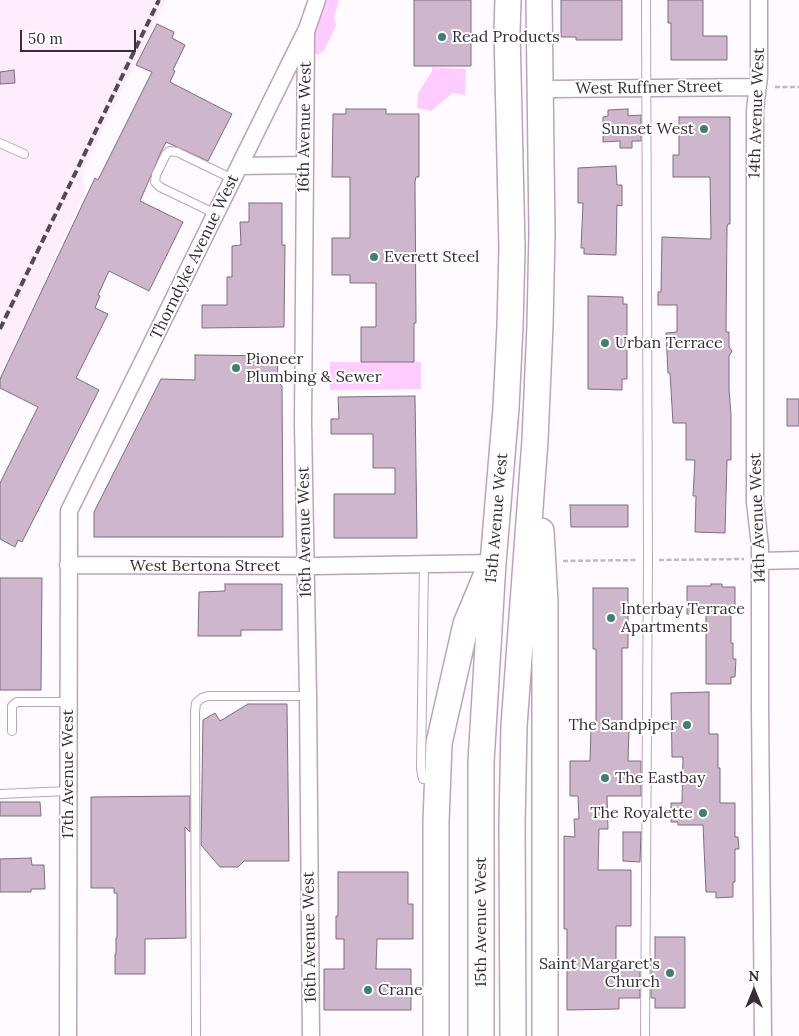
<!DOCTYPE html>
<html>
<head>
<meta charset="utf-8">
<style>
	body { margin:0 }
	#map { position:relative; width:799px; height:1036px; overflow:hidden; background:#fffaff; font-family:Lora,serif }
	canvas { display:block }
	.north { position:absolute; left:729px; top:966px; width:50px; height:50px; -webkit-text-stroke:4px #fff; paint-order:stroke; rotate:0deg; font-size:14px; font-weight:700; line-height:20px; text-align:center; color:#362d36 }
	.north::after { content:''; display:block; margin:auto; width:18px; height:22px; background:#362d36; clip-path:polygon(50% 0,100% 100%,50% 72%,0 100%) }
	.scale { position:absolute; left:20px; top:30px; width:116px; height:22px; box-sizing:border-box; border:2px solid #362d36; border-top:0; padding-left:6px; font-size:15px; line-height:18px; white-space:nowrap; color:#362d36; -webkit-text-stroke:4px #fff; paint-order:stroke }
</style>
</head>
<body>
<div id="map">
<canvas width="799" height="1036"></canvas>
<div class="north">N</div>
<div class="scale">50 m</div>
</div>
<script>
const c = document.querySelector('canvas').getContext('2d');
c.lineJoin = 'round';
function paint(path, color) {
  c.fillStyle = color;
  c.fill(path, 'evenodd');
}
function poly(rows) {
  const path = new Path2D();
  for (const r of rows) {
    path.moveTo(r[0], r[1]);
    for (let i = 2; i < r.length; i += 2) path.lineTo(r[i], r[i + 1]);
  }
  return path;
}
function strokePath(path, color, width, dash) {
  c.strokeStyle = color;
  c.lineWidth = width;
  c.lineCap = dash ? 'butt' : 'round';
  c.setLineDash(dash || []);
  c.stroke(path);
}
function label(font, color, halo, rows, align = 'center') {
  c.font = font + ' Lora,serif';
  c.lineWidth = 4;
  c.setLineDash([]);
  c.textBaseline = 'middle';
  c.strokeStyle = halo;
  c.fillStyle = color;
  for (const [text, x, y, turn = 0] of rows) {
    c.save();
    c.translate(x, y);
    c.rotate((+turn || 0) * Math.PI / 180);
    c.textAlign = isNaN(turn) ? turn : align;
    if (halo) c.strokeText(text, 0, 0);
    c.fillText(text, 0, 0);
    c.restore();
  }
}
const built = poly([
	[0,0,166,0,81,175,86,189,0,375]
]);
const green = poly([
	[326,0,339,0,334,18,336,26,324,51,317,55,312,50,313,31],
	[432,67,466,69,465,95,453,93,431,111,417,108,418,93,432,71],
	[330,362,421,362,421,389,330,390]
]);
const building = poly([
	[414,0,471,0,471,66,414,66,414,0],
	[561,0,622,0,622,40,576,40,576,37,561,37,561,0],
	[668,0,703,0,703,36,727,36,727,60,671,60,671,23,668,23,668,0],
	[157,24,174,32,172,38,185,45,173,70,175,71,170,82,232,114,208,161,166,142,161,152,140,201,183,222,149,291,109,271,98,295,100,296,95,308,108,314,76,378,99,390,22,542,18,540,15,547,0,539,0,483,38,407,0,388,0,379,95,178,98,180,152,72,136,65,157,24],
	[14,70,15,83,0,84,0,72,14,70],
	[346,109,386,109,386,114,419,114,419,177,416,177,415,182,416,323,414,323,414,362,361,362,361,327,376,327,376,283,350,283,350,275,332,275,332,238,350,238,350,177,332,177,333,114,346,114,346,109],
	[628,109,628,116,641,115,641,141,632,141,632,148,620,148,620,141,603,142,603,117,608,116,608,110,628,109],
	[679,117,730,117,730,224,728,224,727,227,726,332,729,332,729,347,732,351,729,356,729,389,731,415,731,460,727,460,725,533,695,532,696,496,693,496,695,460,686,460,686,423,673,423,670,373,668,373,666,333,677,332,677,305,658,305,658,292,661,292,662,237,711,239,710,177,673,177,673,155,679,155,679,117],
	[616,166,617,185,622,185,622,206,617,205,616,255,584,254,584,248,581,248,583,203,578,203,578,168,616,166],
	[249,203,282,203,282,245,285,245,284,327,202,328,202,305,227,305,227,277,232,277,232,246,241,245,240,222,249,222,249,203],
	[588,296,623,297,623,304,627,304,627,379,622,379,622,390,588,389,588,296],
	[195,355,278,356,277,381,282,386,283,537,94,537,94,512,161,379,195,380,195,355],
	[415,396,417,538,334,538,334,494,395,494,395,468,373,468,373,434,331,434,331,419,339,419,338,397,415,396],
	[787,399,799,399,799,426,787,426,787,399],
	[570,505,628,505,628,527,571,527,570,505],
	[0,578,42,578,41,690,0,690,0,578],
	[225,584,282,584,282,630,241,630,241,636,198,636,199,592,225,591,225,584],
	[711,584,722,584,722,587,735,587,735,614,731,614,731,643,733,643,733,659,736,659,735,677,731,677,731,684,706,684,706,614,687,614,687,586,711,586,711,584],
	[593,588,628,588,628,648,622,648,622,729,629,729,628,761,641,761,641,796,607,796,608,829,599,829,598,870,631,870,631,926,616,926,616,961,640,961,640,998,619,998,619,1009,567,1010,567,929,564,929,564,836,575,837,574,819,579,819,578,796,570,796,570,761,590,761,591,729,596,729,596,649,593,649,593,588],
	[709,692,709,734,718,734,718,768,720,768,720,803,735,803,735,837,738,837,739,849,735,849,735,882,733,882,733,897,716,898,716,892,706,892,703,825,678,825,678,822,671,822,671,803,682,803,683,757,672,757,671,693,709,692],
	[248,704,287,704,289,861,244,861,238,867,220,867,201,845,203,720,215,713,220,721,248,704],
	[190,796,190,832,185,827,186,938,145,939,145,974,115,974,115,954,116,954,116,938,117,938,117,893,114,893,114,888,91,888,91,797,190,796],
	[0,802,40,802,41,816,0,816,0,802],
	[623,832,641,832,640,862,623,861,623,832],
	[31,858,32,865,44,865,45,889,31,889,31,892,0,892,0,859,31,858],
	[338,872,408,872,408,904,413,904,413,939,377,939,376,969,411,969,411,1010,324,1010,324,969,344,969,344,939,336,939,336,916,338,916,338,872],
	[655,937,685,937,685,1008,655,1008,655,998,651,998,651,961,655,961,655,937]
]);
const path = poly([
	[775,87,799,87],
	[659,560,744,559],
	[563,561,638,560]
]);
const lane = poly([
	[0,143,24,154],
	[216,214,160,187,155,182,156,175,166,154,170,151,177,152,233,179],
	[424,565,421,769,423,779,434,780],
	[12,731,12,706,17,702,68,702],
	[0,794,68,791],
	[196,1036,195,712,196,703,202,698,208,696,308,696],
	[645,1036,648,560,646,0]
]);
const street = poly([
	[759,0,759,76,755,110,755,502,760,546,760,708,763,1036],
	[306,33,303,423,308,696,311,1036],
	[540,92,553,89,757,87],
	[240,166,304,165],
	[760,561,799,560],
	[68,565,317,566,493,563],
	[68,1036,69,511,297,49,307,29,317,0]
]);
const primary = poly([
	[541,531,545,603,545,1036],
	[436,1036,436,822,439,743,466,624,486,576],
	[481,1036,481,762,493,563,506,408,510,326,512,248,507,31,508,0],
	[513,1036,512,824,514,726,535,440,540,325,542,233,539,0]
]);
const rail = poly([
	[0,329,159,0]
]);
const markers = [
	[442,37,5,"#3f8071"],
	[704,129,5,"#3f8071"],
	[374,257,5,"#3f8071"],
	[605,343,5,"#3f8071"],
	[236,368,5,"#3f8071"],
	[611,618,5,"#3f8071"],
	[687,725,5,"#3f8071"],
	[605,778,5,"#3f8071"],
	[703,813,5,"#3f8071"],
	[670,973,5,"#3f8071"],
	[368,990,5,"#3f8071"]
];
const poiNames = [
	["Read Products",452,37],
	["Sunset West",694,129,"right"],
	["Everett Steel",384,257],
	["Urban Terrace",615,343],
	["Pioneer",246,359],
	["Plumbing & Sewer",246,377],
	["Interbay Terrace",621,609],
	["Apartments",621,627],
	["The Sandpiper",677,725,"right"],
	["The Eastbay",615,778],
	["The Royalette",693,813,"right"],
	["Saint Margaret's",660,964,"right"],
	["Church",660,982,"right"],
	["Crane",378,990]
];
const streetNames = [
	["West Ruffner Street",649,88,-1],
	["14th Avenue West",757,113,-88],
	["16th Avenue West",305,127,-89],
	["Thorndyke Avenue West",195,257,-64],
	["15th Avenue West",497,518,-85],
	["14th Avenue West",758,518,-92],
	["16th Avenue West",305,532,-91],
	["West Bertona Street",205,566],
	["17th Avenue West",68,774,-90],
	["15th Avenue West",481,922,-90],
	["16th Avenue West",310,937,-91]
];
paint(built, '#ffedfe');
paint(green, '#fcf');
paint(building, '#ceb6cd');
strokePath(building, '#816c81', 1);
strokePath(lane, '#bba4bb', 10);
strokePath(street, '#bba4bb', 19);
strokePath(primary, '#bba4bb', 28);
strokePath(path, '#c0b9c0', 2.5, [5, 2.5]);
strokePath(lane, '#fff', 8);
strokePath(street, '#fff', 16);
strokePath(primary, '#fff', 25);
strokePath(rail, '#534a53', 4, [8, 4]);
for (const [x, y, r, color] of markers) {
  const dot = new Path2D();
  dot.arc(x, y, r, 0, 2 * Math.PI);
  c.fillStyle = color;
  c.fill(dot);
  strokePath(dot, '#fff', 2);
}
label('16px', '#362d36', '#fff', poiNames, 'left');
label('16px', '#362d36', '#fff', streetNames);
</script>
</body>
</html>
